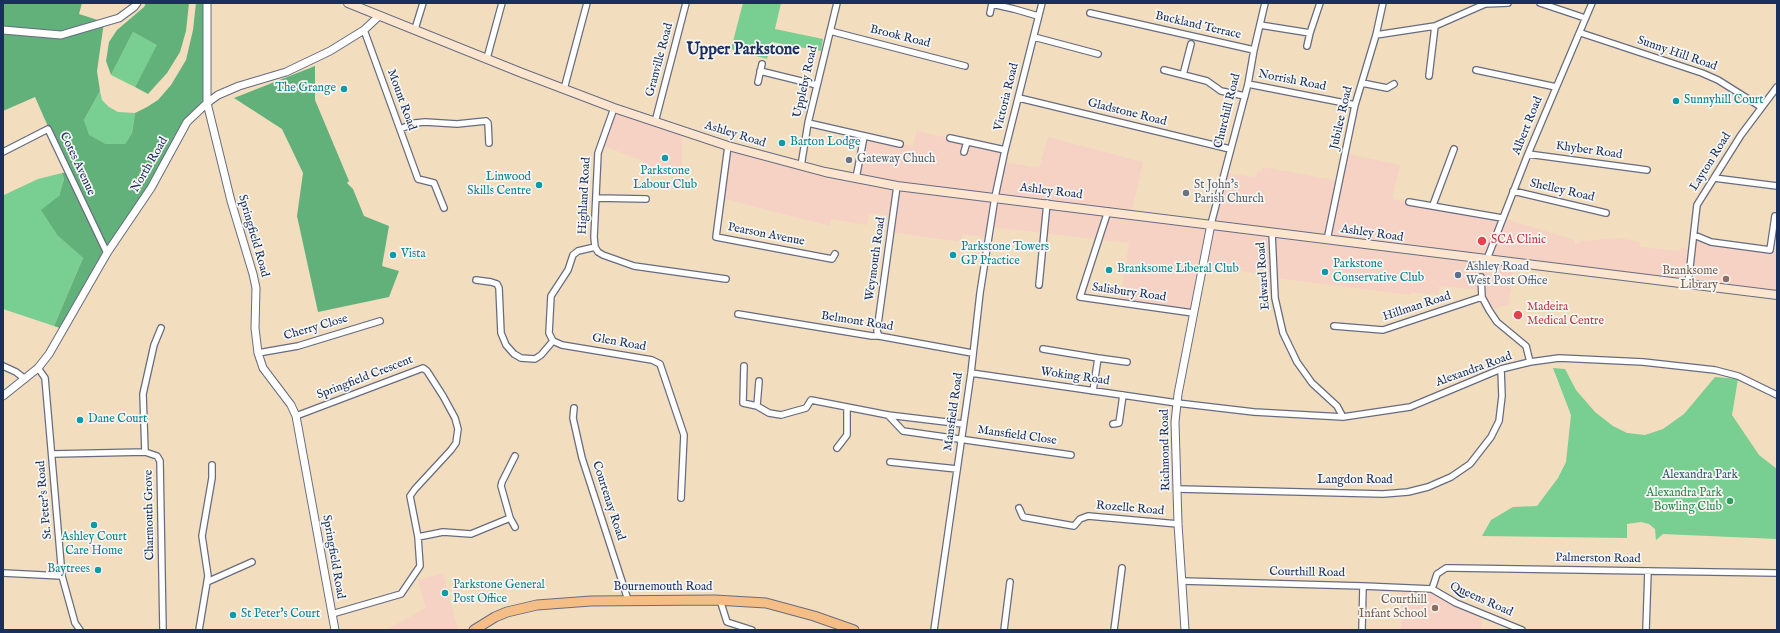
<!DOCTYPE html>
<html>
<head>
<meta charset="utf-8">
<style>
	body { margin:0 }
	#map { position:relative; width:1780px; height:633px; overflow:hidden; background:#f2ddbf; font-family:"IM FELL English",serif }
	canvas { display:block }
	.frame { position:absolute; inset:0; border:4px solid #1b2f5e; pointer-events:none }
</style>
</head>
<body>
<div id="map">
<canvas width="1780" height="633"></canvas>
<div class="frame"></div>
</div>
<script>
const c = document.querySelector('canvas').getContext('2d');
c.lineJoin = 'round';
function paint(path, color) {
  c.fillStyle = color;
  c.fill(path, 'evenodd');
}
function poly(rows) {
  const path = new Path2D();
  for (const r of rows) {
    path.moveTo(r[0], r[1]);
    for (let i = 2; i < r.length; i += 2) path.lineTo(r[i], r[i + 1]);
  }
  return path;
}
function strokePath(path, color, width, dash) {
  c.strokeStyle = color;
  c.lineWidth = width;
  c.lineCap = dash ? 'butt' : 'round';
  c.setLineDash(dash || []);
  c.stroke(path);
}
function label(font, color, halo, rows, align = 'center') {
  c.font = font + ' "IM FELL English",serif';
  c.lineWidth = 3.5;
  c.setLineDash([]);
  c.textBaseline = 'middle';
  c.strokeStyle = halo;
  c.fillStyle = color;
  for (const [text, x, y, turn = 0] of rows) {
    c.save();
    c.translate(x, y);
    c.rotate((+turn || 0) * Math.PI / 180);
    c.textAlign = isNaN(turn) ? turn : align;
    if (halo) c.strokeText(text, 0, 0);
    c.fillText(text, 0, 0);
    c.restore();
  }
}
const built = poly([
	[614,108,682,131,682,172,673,174,646,166,643,161,601,145],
	[917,131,1005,150,1003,162,1039,168,1048,137,1143,162,1131,214,1211,224,1224,173,1255,177,1258,171,1262,172,1263,167,1339,181,1345,153,1358,156,1400,165,1392,199,1502,218,1575,240,1574,246,1581,241,1619,238,1640,242,1640,247,1680,251,1681,248,1692,249,1694,235,1727,244,1777,251,1777,295,1515,263,1508,305,1489,310,1482,290,1439,286,1438,295,1411,292,1411,295,1274,278,1249,272,1202,267,1193,313,1120,303,1129,243,991,227,989,238,962,234,961,242,891,232,893,216,869,213,867,225,831,219,830,226,721,198,728,146,856,178,864,137,913,146],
	[1477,258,1493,260,1491,273,1477,272],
	[443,573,458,630,386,630,426,608,418,580],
	[1432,589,1482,613,1481,630,1401,630,1402,590]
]);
const green = poly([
	[743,3,781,3,775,29,823,39,821,51,772,42,767,59,731,49],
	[133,32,158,45,135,87,111,75],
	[100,91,102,100,109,107,118,112,135,113,132,133,125,144,106,144,88,135,84,120],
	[62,173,64,179,59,196,58,236,83,258,54,326,3,309,3,197,4,195,38,179],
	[1553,368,1565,369,1576,390,1595,412,1613,426,1627,433,1645,435,1663,429,1684,414,1715,377,1738,379,1732,415,1759,455,1777,469,1777,539,1663,534,1656,540,1655,529,1649,524,1641,522,1627,524,1627,538,1482,536,1491,520,1513,507,1537,506,1558,478,1566,462,1571,415]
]);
const forest = poly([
	[3,3,82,3,79,14,104,22,97,71,100,91,84,120,89,135,106,144,125,144,132,133,135,113,147,107,158,100,171,85,186,60,193,30,196,3,207,3,207,103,187,122,63,329,54,326,83,258,58,236,41,210,59,196,64,179,62,173,68,172,35,97,3,111],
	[146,3,189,3,186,31,180,52,167,73,148,94,135,87,157,45,133,32,111,75,106,61,109,42,117,30,144,7],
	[315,66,315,100,349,181,347,183,353,189,364,216,389,226,382,266,399,271,389,297,318,312,297,216,303,173,282,129,234,98]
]);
const minor = poly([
	[1540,3,1585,18],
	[992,4,1014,9,1038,16],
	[990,13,992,3],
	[1090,13,1254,50],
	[1260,25,1310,33,1320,3],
	[415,29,423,3],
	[364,30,418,179,434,183,444,208],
	[830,31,965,66],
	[1581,33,1702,73,1718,80,1761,107],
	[1376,35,1435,26,1485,4,1508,3],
	[1034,37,1098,54],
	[1307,46,1310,33],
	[487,58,502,3],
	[1164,70,1207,81,1221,91,1245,96],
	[1476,70,1556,87],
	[760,71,817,85],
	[1183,75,1191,44],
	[1429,76,1435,26],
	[758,82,762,64],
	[1362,83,1387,88,1394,84],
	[1248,84,1355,105],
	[564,89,587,3],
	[1019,98,1230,149],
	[614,108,598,153,594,237,595,247,598,252,603,255,634,266,726,279],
	[655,122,686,3],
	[808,123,900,144],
	[400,129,415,123,425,122,457,124,486,121,488,123,489,143],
	[950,138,1005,150],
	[728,146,716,237,832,259,835,254],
	[3,152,48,129,107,253],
	[964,152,967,142],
	[1528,154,1647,170],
	[801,166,808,123,837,3],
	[856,178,864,137],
	[1714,178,1777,186],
	[1513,191,1606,213],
	[596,198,646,199],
	[1409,202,1502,218],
	[1433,205,1454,149],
	[1108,211,1080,297,1193,313],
	[1211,224,1248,84,1254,50,1265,3],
	[1272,232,1275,298,1283,333,1297,362,1312,383,1337,406,1343,417],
	[1694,235,1711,242,1770,250,1775,216],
	[1327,240,1355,105,1376,35,1383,3],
	[595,247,578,251,573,255,568,270,551,296,549,333,553,341,562,345,652,360,660,364,684,435,681,498],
	[1487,259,1528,154,1592,3],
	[1481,277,1482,297,1489,310,1497,322,1526,346,1530,362],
	[476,280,491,282,497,284,499,288,501,333,506,345,514,354,521,358,535,359,541,355,553,341],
	[1688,284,1697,205,1741,135,1777,87],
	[1039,285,1047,203],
	[738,314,872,336,879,336,972,353],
	[1334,326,1383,330,1482,297],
	[879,336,877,331,897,186],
	[1043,349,1098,358,1093,391],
	[258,353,298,346,380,321],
	[1098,358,1127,362],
	[3,366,16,372,25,379],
	[744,366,743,403,757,406,759,381],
	[38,368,45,378,62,576,75,623,80,630],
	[971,373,1177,403,1254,412,1343,417,1410,407,1501,369,1530,362,1559,358,1643,362,1715,370,1738,376,1777,395],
	[757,406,769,413,781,415,806,408,811,400,888,415,963,424],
	[574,408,573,418,582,458,628,600],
	[888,415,903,431,1071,455],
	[296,416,423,368,427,371,443,396,455,418,458,429,456,443,451,450,415,489,410,496,418,537,420,566,401,594,332,614],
	[1113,424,1119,423,1123,395],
	[837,448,847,435,847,408],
	[145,452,143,394,154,345,161,328],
	[53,454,145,452,157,456,160,461,163,630],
	[890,462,957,469],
	[1178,489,1383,494,1408,492,1428,487,1451,477,1470,464,1491,437,1499,421,1502,396,1501,369],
	[1019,508,1023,517,1074,526,1080,519,1088,516,1178,524],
	[510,518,515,527],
	[418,537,443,532,471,534,510,518,501,486,502,482,515,456],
	[3,573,62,576],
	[1182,581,1363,586,1432,589,1456,603,1522,630],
	[207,582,252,562],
	[1432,589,1437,574,1446,568,1452,568,1777,573],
	[720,600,727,622,752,630],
	[199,630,208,576,202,536,212,478,212,465],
	[934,630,971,373,980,293,995,197,1005,150,1042,3],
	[1004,630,1010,582],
	[1114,630,1122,568],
	[1362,630,1363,586],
	[1646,630,1648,571]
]);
const tertiary = poly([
	[207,3,207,103,231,201,253,274,256,288,255,328,258,353,263,368,291,405,296,416,335,630],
	[3,30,61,35,119,18,134,7,137,3],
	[3,396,38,368,49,354,107,253,151,188,187,122,207,103,218,95,239,86,286,72,330,51,364,30,379,16],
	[1185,630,1178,524,1175,422,1178,394,1211,224]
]);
const secondary = poly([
	[348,3,522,73,614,108,728,146,825,172,897,186,1777,295]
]);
const trunk = poly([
	[474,630,495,617,507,612,537,605,591,601,715,600,766,603,814,616,854,630]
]);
const markers = [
	[344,89,4,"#0f9aa8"],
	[1676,101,4,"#0f9aa8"],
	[782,143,4,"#0f9aa8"],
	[665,158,4,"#0f9aa8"],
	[849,160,4,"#6b7280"],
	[539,185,4,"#0f9aa8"],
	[1186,193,4,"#6b7280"],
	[1482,241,5,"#e0444e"],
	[393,255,4,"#0f9aa8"],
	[953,255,4,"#0f9aa8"],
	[1109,270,4,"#0f9aa8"],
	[1325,272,4,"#0f9aa8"],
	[1458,275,4,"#5c6f8a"],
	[1726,279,4,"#8d6e63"],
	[1518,315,5,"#e0444e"],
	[80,420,4,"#0f9aa8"],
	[1730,501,4,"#2e9e5b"],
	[94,525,4,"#0f9aa8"],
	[98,570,4,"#0f9aa8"],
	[445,593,4,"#0f9aa8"],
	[1435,608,4,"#8d6e63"],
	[233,615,4,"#0f9aa8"]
];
const streetNames = [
	["Buckland Terrace",1198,26,13],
	["Brook Road",900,37,14],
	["Sunny Hill Road",1677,54,19],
	["Granville Road",660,60,-75],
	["Norrish Road",1292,81,11],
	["Uppleby Road",806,82,-77],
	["Victoria Road",1007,97,-76],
	["Mount Road",401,100,70],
	["Churchill Road",1228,111,-76],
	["Gladstone Road",1127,113,14],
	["Jubilee Road",1342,118,-77],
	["Albert Road",1528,126,-68],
	["Ashley Road",735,135,17],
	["Khyber Road",1589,151,8],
	["Layton Road",1711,162,-58],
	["Cotes Avenue",77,164,65],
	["North Road",150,165,-60],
	["Shelley Road",1562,191,13],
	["Ashley Road",1051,192,7],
	["Highland Road",585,196,-87],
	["Ashley Road",1372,234,8],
	["Pearson Avenue",766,235,11],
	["Springfield Road",253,236,74],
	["Weymouth Road",876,259,-82],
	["Edward Road",1264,276,-94],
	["Salisbury Road",1129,293,8],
	["Hillman Road",1417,307,-18],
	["Belmont Road",857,322,9],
	["Cherry Close",316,328,-16],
	["Glen Road",619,343,10],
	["Alexandra Road",1474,370,-20],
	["Woking Road",1075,377,8],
	["Springfield Crescent",365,378,-21],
	["Mansfield Road",954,412,-82],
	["Mansfield Close",1017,436,8],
	["Richmond Road",1166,450,-91],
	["Langdon Road",1355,481],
	["St. Peter's Road",45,500,-95],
	["Courtenay Road",608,501,72],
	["Rozelle Road",1130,509,5],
	["Charmouth Grove",150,515,-91],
	["Springfield Road",333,557,80],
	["Palmerston Road",1598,559,1],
	["Courthill Road",1307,573,1],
	["Bournemouth Road",663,588],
	["Queens Road",1481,600,24]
];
const cultureNames = [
	["The Grange",336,89,"right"],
	["Sunnyhill Court",1684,101],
	["Barton Lodge",790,143],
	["Parkstone",665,172,"center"],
	["Labour Club",665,186,"center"],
	["Linwood",531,178,"right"],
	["Skills Centre",531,192,"right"],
	["Parkstone Towers",961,248],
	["GP Practice",961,262],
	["Vista",401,255],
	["Parkstone",1333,265],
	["Conservative Club",1333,279],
	["Branksome Liberal Club",1117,270],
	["Dane Court",88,420],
	["Ashley Court",94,538,"center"],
	["Care Home",94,552,"center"],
	["Baytrees",90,570,"right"],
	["Parkstone General",453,586],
	["Post Office",453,600],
	["St Peter's Court",241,615]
];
const worshipNames = [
	["Gateway Chuch",857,160],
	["St John's",1194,186],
	["Parish Church",1194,200]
];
const healthNames = [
	["SCA Clinic",1491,241],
	["Madeira",1527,308],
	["Medical Centre",1527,322]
];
const serviceNames = [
	["Ashley Road",1466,268],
	["West Post Office",1466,282]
];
const educationNames = [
	["Branksome",1718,272],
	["Library",1718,286],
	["Courthill",1427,601],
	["Infant School",1427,615]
];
const parkNames = [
	["Alexandra Park",1700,476]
];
const leisureNames = [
	["Alexandra Park",1722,494],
	["Bowling Club",1722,508]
];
const districtNames = [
	["Upper Parkstone",743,51]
];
paint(built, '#f6d2c4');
paint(green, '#79ce91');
paint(forest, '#62b17b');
strokePath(minor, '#666c80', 8);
strokePath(tertiary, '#666c80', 9);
strokePath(secondary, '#666c80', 10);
strokePath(trunk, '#666c80', 11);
strokePath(minor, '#fff', 5.5);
strokePath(tertiary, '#fff', 7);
strokePath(secondary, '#fbe5cf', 8);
strokePath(trunk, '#f6be87', 9);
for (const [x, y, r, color] of markers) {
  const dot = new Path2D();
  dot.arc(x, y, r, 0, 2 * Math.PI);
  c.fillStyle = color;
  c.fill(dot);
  strokePath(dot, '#f6f6f2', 1.5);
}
label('12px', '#1b2f5e', '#f6f6f2', streetNames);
label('12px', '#0d838f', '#f6f6f2', cultureNames, 'left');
label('12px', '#5b616d', '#f6f6f2', worshipNames, 'left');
label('12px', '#be3a42', '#f6f6f2', healthNames, 'left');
label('12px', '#4e5e75', '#f6f6f2', serviceNames, 'left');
label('12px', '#785e54', '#f6f6f2', educationNames, 'right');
label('12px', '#32576b', '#f6f6f2', parkNames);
label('12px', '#27864d', '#f6f6f2', leisureNames, 'right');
label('bold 16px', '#1b2f5e', '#f6f6f2', districtNames);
</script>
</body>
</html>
